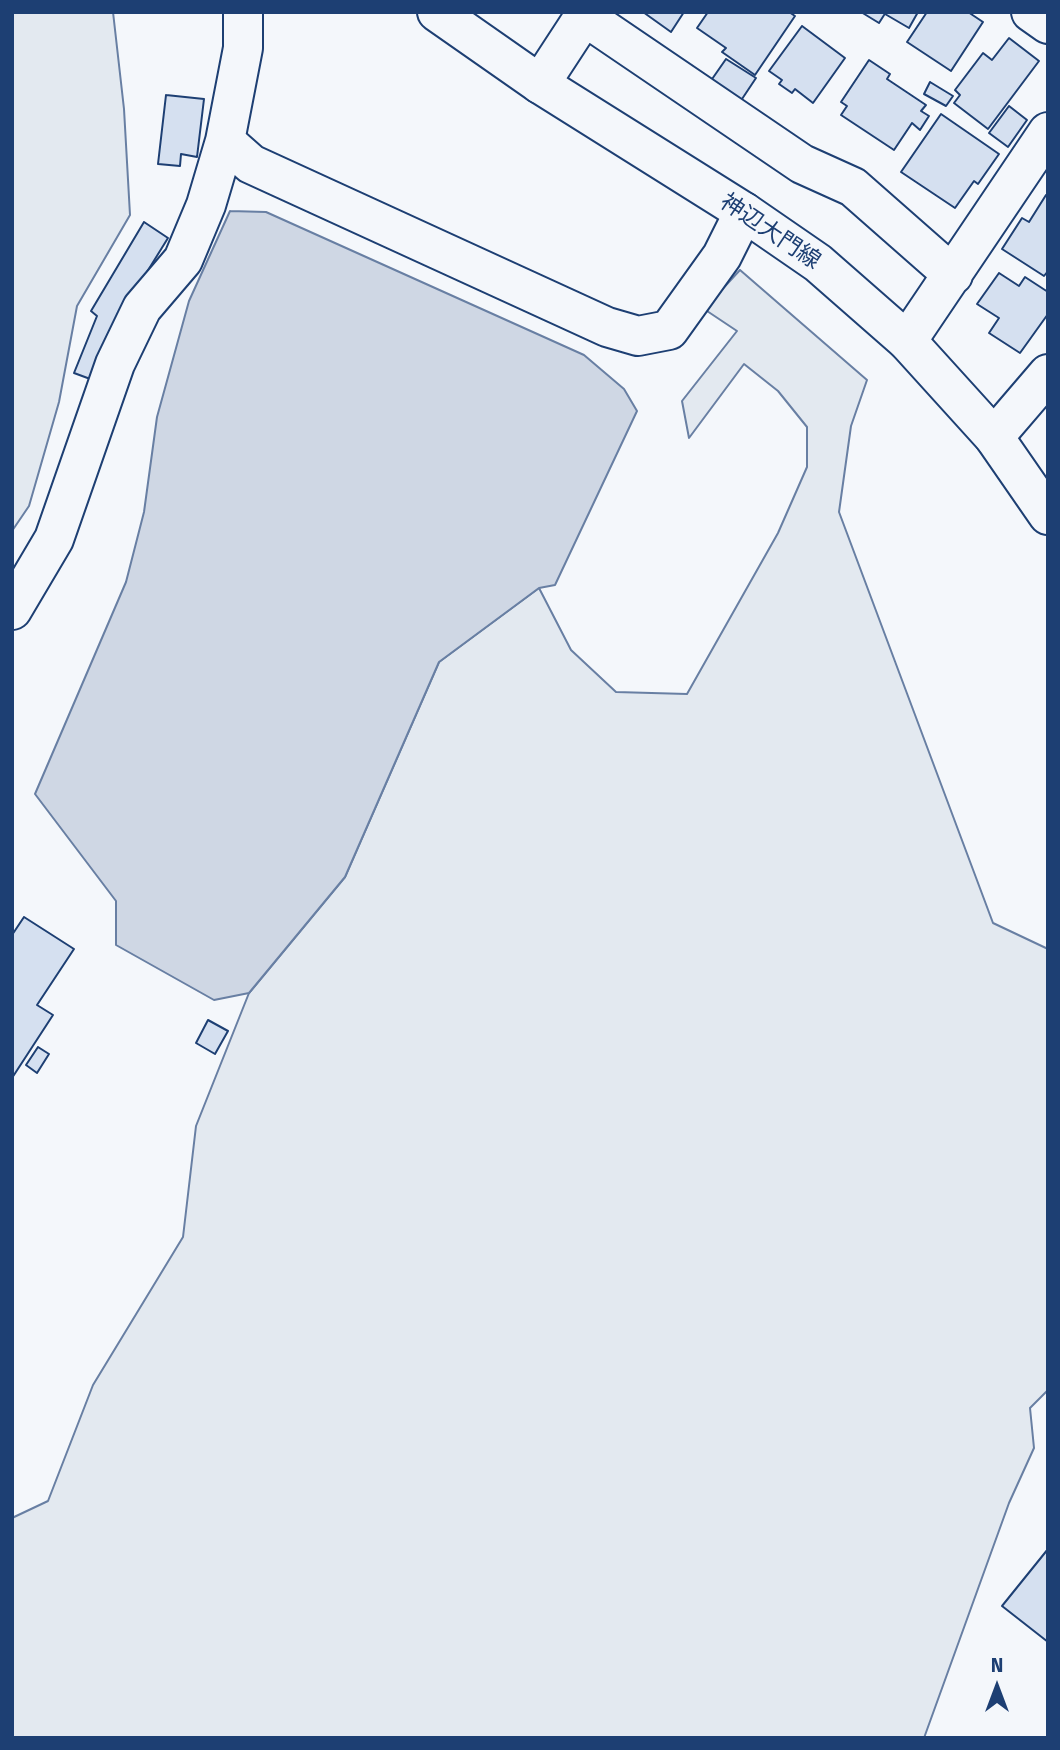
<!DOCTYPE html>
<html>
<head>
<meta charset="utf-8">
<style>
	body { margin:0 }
	#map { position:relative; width:1060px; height:1750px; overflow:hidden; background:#f4f7fb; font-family:"Fira Sans",sans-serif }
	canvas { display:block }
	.frame { position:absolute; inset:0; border:14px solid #1d3f73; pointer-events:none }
	.north { position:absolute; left:962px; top:1652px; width:70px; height:70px; -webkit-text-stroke:5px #f4f7fb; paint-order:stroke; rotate:0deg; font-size:19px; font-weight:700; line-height:28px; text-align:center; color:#1d3f73 }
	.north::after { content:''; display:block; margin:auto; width:24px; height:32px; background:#1d3f73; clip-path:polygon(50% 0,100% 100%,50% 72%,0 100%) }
</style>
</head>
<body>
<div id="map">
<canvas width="1060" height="1750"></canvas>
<div class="frame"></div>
<div class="north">N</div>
</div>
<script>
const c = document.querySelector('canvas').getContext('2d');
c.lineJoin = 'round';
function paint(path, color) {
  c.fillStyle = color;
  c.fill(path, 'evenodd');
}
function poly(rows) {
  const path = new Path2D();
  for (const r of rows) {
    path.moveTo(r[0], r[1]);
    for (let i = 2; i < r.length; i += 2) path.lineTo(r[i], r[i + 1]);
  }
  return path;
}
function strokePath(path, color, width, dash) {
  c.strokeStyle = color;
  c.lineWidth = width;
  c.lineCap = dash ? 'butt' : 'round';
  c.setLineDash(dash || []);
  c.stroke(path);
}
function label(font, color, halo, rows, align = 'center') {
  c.font = font + ' "Fira Sans","Noto Sans JP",sans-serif';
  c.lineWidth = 5;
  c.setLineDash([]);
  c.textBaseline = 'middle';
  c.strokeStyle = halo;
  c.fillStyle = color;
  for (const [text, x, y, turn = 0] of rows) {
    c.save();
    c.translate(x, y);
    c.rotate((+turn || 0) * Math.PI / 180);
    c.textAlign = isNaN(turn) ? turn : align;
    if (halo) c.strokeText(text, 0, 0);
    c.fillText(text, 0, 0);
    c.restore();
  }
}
const green = poly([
	[12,12,113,12,124,109,130,215,77,306,59,402,29,506,12,531,12,12],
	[740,270,867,380,851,426,839,512,993,923,1048,949,1048,1390,1030,1408,1034,1448,1009,1503,924,1738,12,1738,12,1518,48,1501,93,1385,183,1237,196,1126,249,993,345,877,439,662,539,588,571,650,616,692,687,694,778,533,807,467,807,427,778,391,744,364,689,438,682,401,737,331,704,309,740,270]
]);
const water = poly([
	[230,211,266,212,584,355,624,389,637,411,555,585,539,588,439,662,345,877,249,993,214,1000,116,945,116,901,35,794,126,582,144,512,157,417,189,301,230,211]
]);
const building = poly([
	[643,12,684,12,671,32,643,12],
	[708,12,789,12,795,16,755,75,722,52,726,48,697,28,708,12],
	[861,12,886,12,879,23,861,12],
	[886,12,918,12,909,28,885,14,886,12],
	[927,12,968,12,983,22,951,71,907,42,927,12],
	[802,26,845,58,813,103,795,89,792,93,779,84,782,80,769,71,802,26],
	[1009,38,1039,61,988,129,954,103,960,95,955,90,983,53,992,60,1009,38],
	[726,59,756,78,740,102,710,82,726,59],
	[869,60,890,74,887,79,926,105,921,111,929,116,920,130,912,123,894,150,841,115,847,106,841,102,869,60],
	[930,82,953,96,946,106,924,94,930,82],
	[166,95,204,99,197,157,181,154,180,166,158,164,166,95],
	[1009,106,1027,120,1008,147,989,133,1009,106],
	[941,114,999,154,978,184,974,181,955,208,901,172,941,114],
	[1046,195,1048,196,1048,271,1044,276,1002,249,1022,218,1029,222,1046,195],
	[144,222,168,238,116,322,93,380,74,373,97,316,91,311,144,222],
	[999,273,1019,286,1025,277,1048,292,1048,314,1020,353,989,333,999,318,977,304,999,273],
	[24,917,74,949,37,1005,53,1015,12,1078,12,935,24,917],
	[208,1020,228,1031,215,1054,196,1043,208,1020],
	[38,1047,49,1054,37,1073,26,1065,38,1047],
	[1048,1549,1048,1642,1002,1606,1048,1549]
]);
const street = poly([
	[1031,12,1048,24],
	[584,16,802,164,853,187,953,275],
	[540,84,587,12],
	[225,141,251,164,607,327,638,336,669,330,722,256,744,212],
	[907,341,1048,132],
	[994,437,1048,374],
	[12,610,54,539,115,364,142,308,183,260,206,205,225,141,243,48,243,12]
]);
const primary = poly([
	[437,12,540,84,744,212,818,263,907,341,994,437,1048,515]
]);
const streetNames = [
	["神辺大門線",770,232,34]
];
paint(green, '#e3e9f0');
strokePath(green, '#687fa3', 2);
paint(water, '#cfd7e4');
strokePath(water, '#687fa3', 2);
paint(building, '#d5e0f0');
strokePath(building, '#1d3f73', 2);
strokePath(street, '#1d3f73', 42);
strokePath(primary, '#1d3f73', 42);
strokePath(street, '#f4f7fb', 38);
strokePath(primary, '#f4f7fb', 38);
label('23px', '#1d3f73', '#f4f7fb', streetNames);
</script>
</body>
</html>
